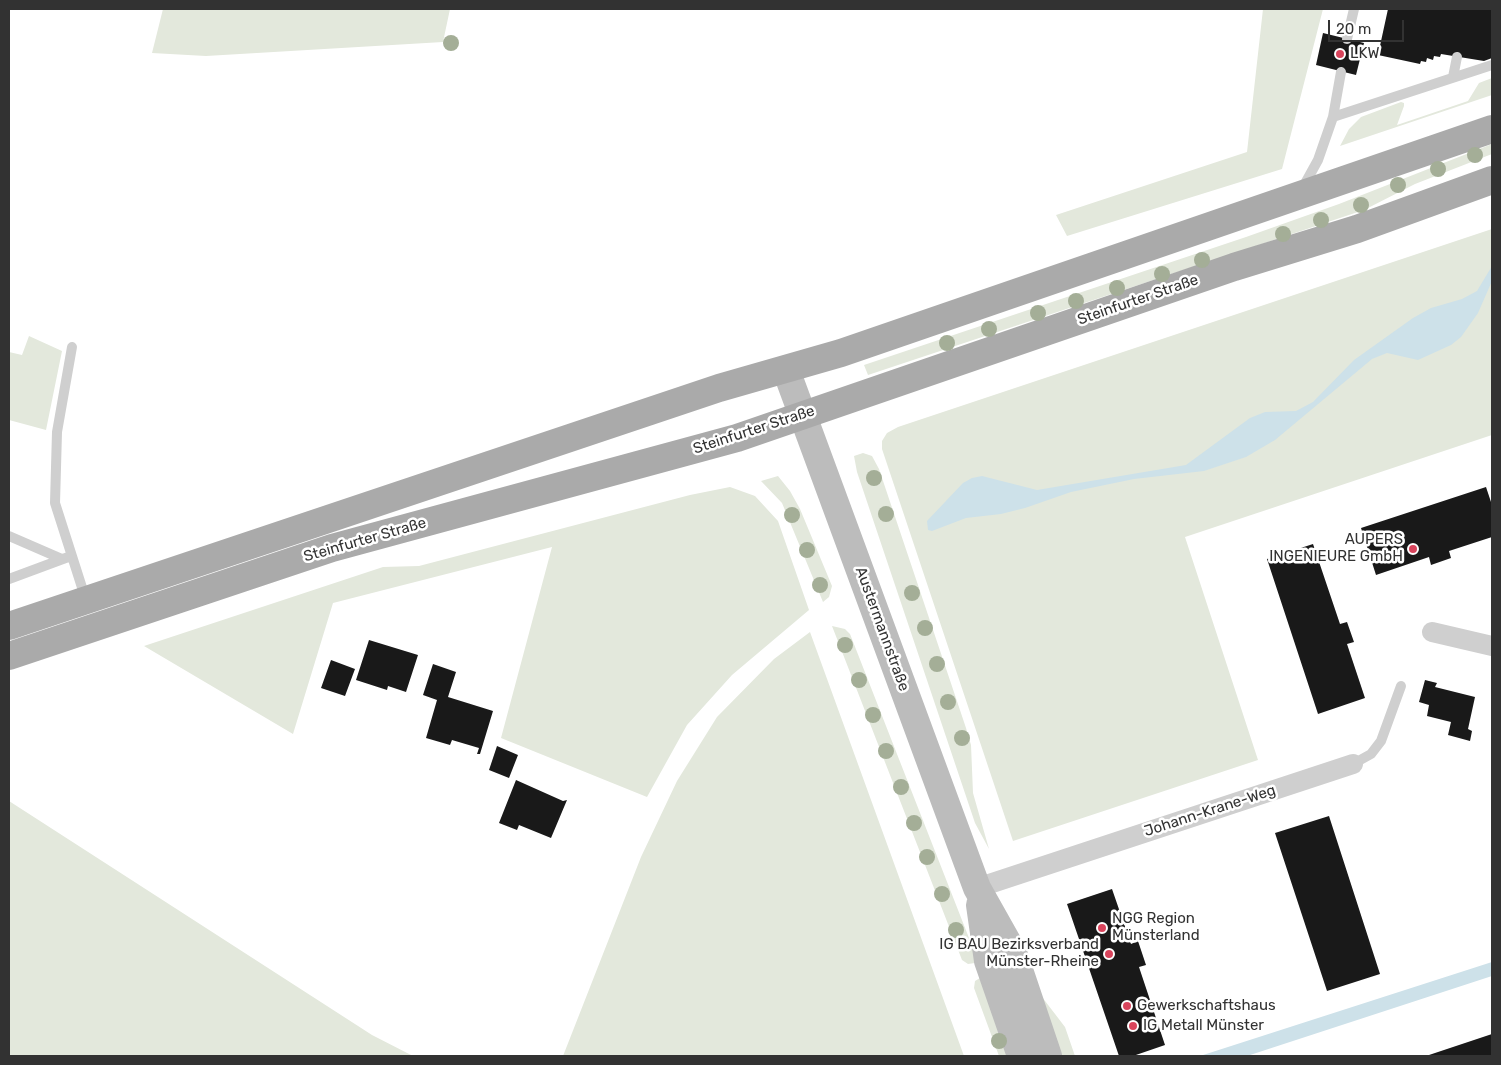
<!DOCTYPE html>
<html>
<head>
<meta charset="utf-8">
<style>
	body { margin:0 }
	#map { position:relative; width:1501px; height:1065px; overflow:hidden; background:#fff; font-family:Rubik,sans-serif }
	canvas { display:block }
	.frame { position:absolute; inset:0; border:10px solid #323232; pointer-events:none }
	.scale { position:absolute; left:1328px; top:20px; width:76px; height:22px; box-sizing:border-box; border:2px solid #323232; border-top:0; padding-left:6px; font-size:15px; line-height:18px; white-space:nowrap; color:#323232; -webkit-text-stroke:4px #fff; paint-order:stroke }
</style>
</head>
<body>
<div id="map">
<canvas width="1501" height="1065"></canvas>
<div class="frame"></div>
<div class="scale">20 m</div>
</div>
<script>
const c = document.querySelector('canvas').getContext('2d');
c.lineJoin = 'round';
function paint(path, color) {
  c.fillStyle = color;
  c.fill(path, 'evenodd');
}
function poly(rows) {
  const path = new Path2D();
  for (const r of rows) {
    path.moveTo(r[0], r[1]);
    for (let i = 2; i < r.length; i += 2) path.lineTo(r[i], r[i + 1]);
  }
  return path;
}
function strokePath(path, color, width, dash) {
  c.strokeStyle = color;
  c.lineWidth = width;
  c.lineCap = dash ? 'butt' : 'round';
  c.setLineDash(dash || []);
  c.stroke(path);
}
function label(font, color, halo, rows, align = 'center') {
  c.font = font + ' Rubik,sans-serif';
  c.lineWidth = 5;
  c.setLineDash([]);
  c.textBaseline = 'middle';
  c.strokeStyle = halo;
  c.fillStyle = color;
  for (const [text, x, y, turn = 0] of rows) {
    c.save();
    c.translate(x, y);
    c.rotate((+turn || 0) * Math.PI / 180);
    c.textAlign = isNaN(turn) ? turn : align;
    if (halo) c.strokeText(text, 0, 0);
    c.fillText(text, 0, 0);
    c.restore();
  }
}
const green = poly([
	[163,9,450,9,443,42,206,56,152,53],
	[1263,9,1323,9,1282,169,1067,236,1056,215,1247,152],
	[1492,78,1492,95,1340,146,1349,129,1361,117,1401,102,1404,103,1404,106,1397,125,1468,101,1479,83],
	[1492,144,1492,154,1415,184,1364,210,868,375,864,365,1246,237,1339,204],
	[1492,229,1492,435,1185,537,1258,760,1013,841,882,449,882,441,887,433,898,427],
	[29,336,62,351,46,430,9,420,9,352,22,355],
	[863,453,872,456,879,469,966,728,971,745,973,793,989,849,975,823,857,472,854,456],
	[778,476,790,491,800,509,832,586,829,597,823,602,782,503,761,481],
	[730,487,755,496,778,521,809,610,732,675,687,725,647,797,501,738,552,547,333,603,293,734,144,646,383,567,419,566,690,495],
	[832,626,845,629,850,634,978,961,975,963,968,964,962,960],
	[810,632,964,1056,563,1056,641,857,677,781,717,717,774,659],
	[9,801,372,1035,413,1056,9,1056],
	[980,978,1014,1056,999,1056,974,988,975,981],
	[1042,997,1065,1027,1075,1056,1055,1056]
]);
const water = poly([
	[1492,266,1492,281,1478,313,1461,337,1451,345,1418,360,1387,353,1372,359,1275,440,1246,457,1204,471,1134,479,1071,492,1025,508,1001,514,966,518,932,531,928,530,927,521,963,483,972,478,982,476,1037,490,1186,465,1250,418,1265,412,1296,411,1313,402,1354,360,1413,318,1431,308,1462,299,1477,291],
	[1492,962,1492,976,1247,1056,1200,1056]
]);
const building = poly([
	[1388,9,1492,9,1492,58,1484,61,1441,54,1440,57,1434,56,1433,60,1427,58,1426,62,1421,61,1420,64,1378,55],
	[1323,33,1364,43,1356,75,1316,65],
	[1486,487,1492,505,1492,537,1449,551,1451,558,1431,565,1429,557,1376,575,1361,528],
	[1313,544,1340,624,1347,622,1354,642,1347,644,1365,698,1318,714,1267,559],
	[369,640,418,655,406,692,388,686,387,690,356,680],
	[331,660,355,669,345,696,321,688],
	[433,664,456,672,448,697,493,711,480,754,477,754,479,748,452,740,450,745,426,738,437,700,423,695],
	[1425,680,1437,683,1435,687,1475,697,1468,729,1472,731,1470,741,1448,735,1451,722,1427,716,1429,705,1419,702],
	[497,746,518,755,509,778,489,770],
	[516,780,563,801,567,800,551,838,519,825,517,830,499,823],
	[1329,816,1380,974,1327,991,1275,833],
	[1112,889,1131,944,1138,941,1146,965,1139,967,1165,1045,1133,1056,1119,1056,1067,904],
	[1492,1034,1492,1056,1426,1056]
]);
const lane = poly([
	[1347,39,1354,9],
	[1453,77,1457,57],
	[1333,117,1492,65],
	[1302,189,1318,160,1333,117,1341,72],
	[72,347,57,432,55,503,86,600],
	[9,536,62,559],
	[9,579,71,556],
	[1353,764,1371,754,1381,741,1401,686]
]);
const street = poly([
	[1432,632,1492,646],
	[977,888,1353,764]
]);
const secondary = poly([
	[786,370,977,888,1013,952,1048,1056],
	[980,905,988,961,1021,1056]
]);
const primary = poly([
	[9,626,719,388,841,353,1492,129],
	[9,656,332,548,737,438,1234,267,1357,229,1492,180]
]);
const trees = [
	[451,43],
	[1475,155],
	[1438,169],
	[1398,185],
	[1361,205],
	[1321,220],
	[1283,234],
	[1202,260],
	[1162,274],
	[1117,288],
	[1076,301],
	[1038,313],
	[989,329],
	[947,343],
	[874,478],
	[886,514],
	[792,515],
	[807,550],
	[820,585],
	[912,593],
	[925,628],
	[845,645],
	[937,664],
	[859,680],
	[948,702],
	[873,715],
	[962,738],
	[886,751],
	[901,787],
	[914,823],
	[927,857],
	[942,894],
	[956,930],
	[999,1041]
];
const markers = [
	[1340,54,5,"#d9445c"],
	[1413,549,5,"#d9445c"],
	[1102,928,5,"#d9445c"],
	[1109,954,5,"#d9445c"],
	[1127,1006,5,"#d9445c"],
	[1133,1026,5,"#d9445c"]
];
const poiNames = [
	["LKW",1350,54],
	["AUPERS",1403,540,"right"],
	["INGENIEURE GmbH",1403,557,"right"],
	["NGG Region",1112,919],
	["Münsterland",1112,936],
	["IG BAU Bezirksverband",1099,945,"right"],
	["Münster-Rheine",1099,962,"right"],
	["Gewerkschaftshaus",1137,1006],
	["IG Metall Münster",1143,1026]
];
const streetNames = [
	["Steinfurter Straße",1138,300,-19],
	["Steinfurter Straße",754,430,-18],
	["Steinfurter Straße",365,540,-16],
	["Austermannstraße",882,629,70],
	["Johann-Krane-Weg",1210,811,-18]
];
paint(green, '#e3e8dc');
paint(water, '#cde1e9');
paint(building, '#191919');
strokePath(lane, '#cfcfcf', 10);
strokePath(street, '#cfcfcf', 20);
strokePath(secondary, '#bcbcbc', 28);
strokePath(primary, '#aaa', 28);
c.fillStyle = '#a4ae97';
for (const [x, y] of trees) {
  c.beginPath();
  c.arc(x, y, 8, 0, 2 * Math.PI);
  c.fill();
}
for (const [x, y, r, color] of markers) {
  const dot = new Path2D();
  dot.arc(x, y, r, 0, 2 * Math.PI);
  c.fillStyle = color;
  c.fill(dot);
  strokePath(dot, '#fff', 2);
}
label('15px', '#323232', '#fff', poiNames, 'left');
label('15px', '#323232', '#fff', streetNames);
</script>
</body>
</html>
